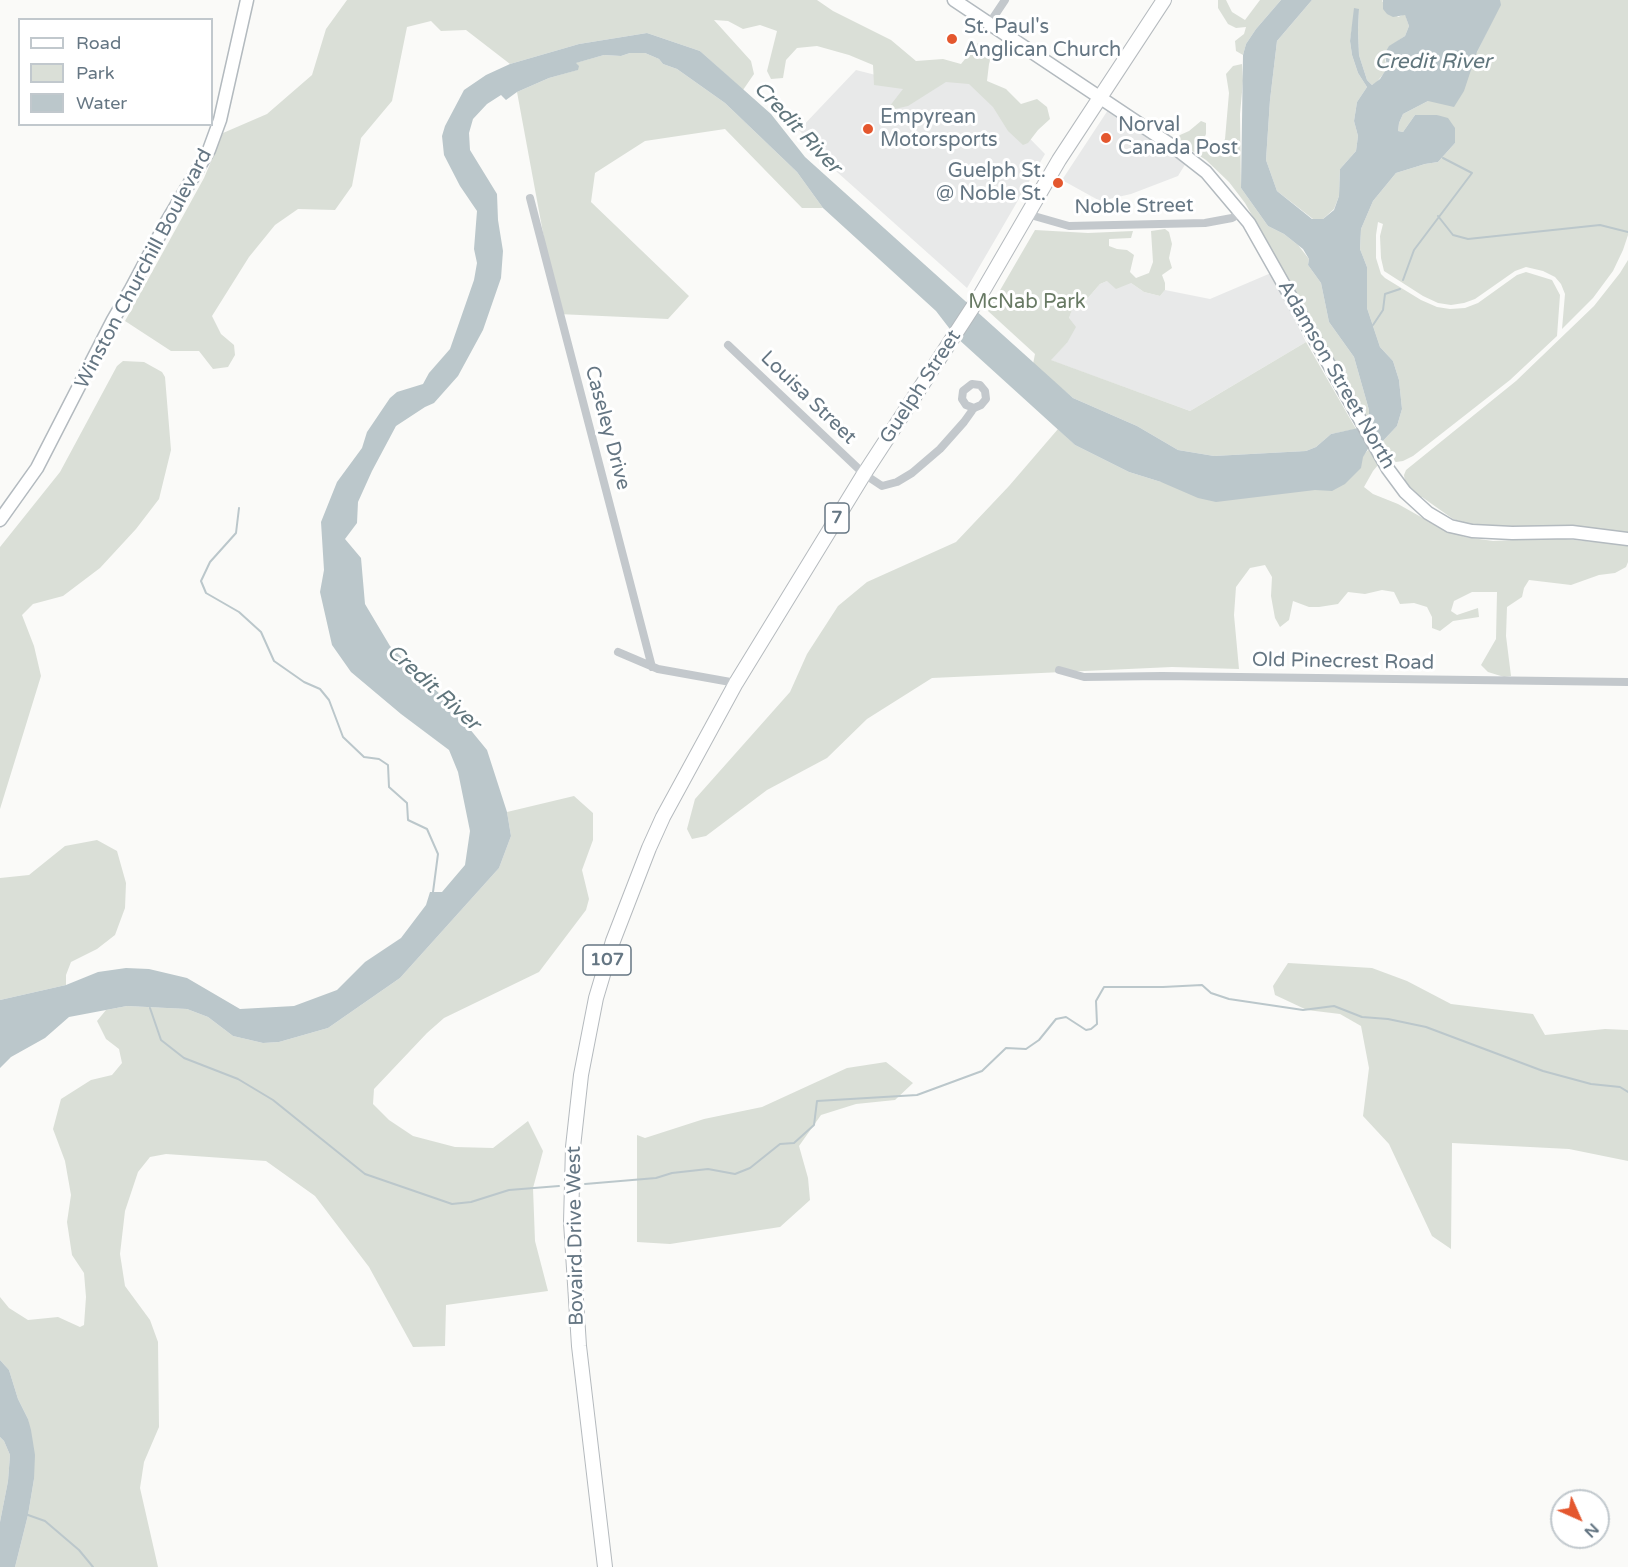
<!DOCTYPE html>
<html>
<head>
<meta charset="utf-8">
<style>
	body { margin:0 }
	#map { position:relative; width:1628px; height:1567px; overflow:hidden; background:#fafaf8; font-family:"Varela Round",sans-serif }
	canvas { display:block }
	.legend { position:absolute; left:18px; top:18px; width:195px; height:108px; box-sizing:border-box; background:#fff; border:2px solid #c1c8cd; margin:0; padding:8px 10px; list-style:none; font-size:18px; color:#657683 }
	.legend li { display:flex; align-items:center; gap:12px; height:30px }
	.legend b { width:30px; border:2px solid #c1c8cd }
	.north { position:absolute; left:1550px; top:1489px; width:60px; height:60px; box-sizing:border-box; background:#fff; border:2px solid #c1c8cd; border-radius:50%; rotate:135deg; font-size:16px; font-weight:700; line-height:24px; text-align:center; color:#657683 }
	.north::after { content:''; display:block; margin:auto; width:21px; height:27px; background:#e4572e; clip-path:polygon(50% 0,100% 100%,50% 72%,0 100%) }
</style>
</head>
<body>
<div id="map">
<canvas width="1628" height="1567"></canvas>
<ul class="legend">
<li><b style="height:8px;background:#fff"></b>Road</li>
<li><b style="height:16px;background:#dadfd7"></b>Park</li>
<li><b style="height:16px;background:#bbc7cb"></b>Water</li>
</ul>
<div class="north">N</div>
</div>
<script>
const c = document.querySelector('canvas').getContext('2d');
c.lineJoin = 'round';
function paint(path, color) {
  c.fillStyle = color;
  c.fill(path, 'evenodd');
}
function poly(rows) {
  const path = new Path2D();
  for (const r of rows) {
    path.moveTo(r[0], r[1]);
    for (let i = 2; i < r.length; i += 2) path.lineTo(r[i], r[i + 1]);
  }
  return path;
}
function strokePath(path, color, width, dash) {
  c.strokeStyle = color;
  c.lineWidth = width;
  c.lineCap = dash ? 'butt' : 'round';
  c.setLineDash(dash || []);
  c.stroke(path);
}
function label(font, color, halo, rows, align = 'center') {
  c.font = font + ' "Varela Round",sans-serif';
  c.lineWidth = 6;
  c.setLineDash([]);
  c.textBaseline = 'middle';
  c.strokeStyle = halo;
  c.fillStyle = color;
  for (const [text, x, y, turn = 0] of rows) {
    c.save();
    c.translate(x, y);
    c.rotate((+turn || 0) * Math.PI / 180);
    c.textAlign = isNaN(turn) ? turn : align;
    if (halo) c.strokeText(text, 0, 0);
    c.fillText(text, 0, 0);
    c.restore();
  }
}
const built = poly([
	[856,70,907,83,964,77,992,100,1045,154,967,288,837,172,799,130],
	[1108,110,1186,163,1178,176,1131,194,1100,201,1062,180],
	[1271,273,1306,342,1190,411,1050,360,1067,343,1069,318,1075,301,1087,299,1100,284,1107,281,1131,283,1144,292,1160,296,1165,290,1210,299]
]);
const green = poly([
	[347,0,817,0,833,11,891,40,916,61,943,59,961,64,978,43,993,50,989,64,987,81,1006,89,1021,104,1037,99,1047,107,1050,119,1038,130,1028,143,1023,145,1008,131,993,107,969,84,946,82,908,106,886,111,903,89,874,85,873,65,849,55,817,46,797,48,786,60,783,78,771,79,767,71,777,31,760,25,743,29,728,21,714,20,751,61,754,74,743,90,700,51,647,33,579,44,510,64,466,30,441,31,431,21,407,27,392,101,361,138,352,186,335,210,298,209,275,225,249,257,212,316,221,334,234,345,235,355,228,367,213,369,199,351,171,351,125,321,204,178,223,133,267,114,312,75,326,29],
	[1218,0,1226,0,1232,12,1245,20,1260,0,1281,0,1256,29,1246,44,1243,55,1236,51,1235,41,1244,34,1246,27,1236,28,1228,24,1218,8],
	[1312,0,1383,0,1382,1,1398,17,1405,14,1409,26,1405,36,1389,47,1385,60,1387,68,1385,72,1376,83,1372,85,1367,80,1359,55,1358,30,1359,10,1355,9,1350,41,1352,55,1358,73,1367,87,1357,102,1354,121,1358,136,1356,151,1340,169,1339,196,1334,209,1323,219,1313,219,1277,191,1266,160,1270,100,1277,41],
	[1500,0,1628,0,1628,235,1623,250,1613,271,1593,298,1562,329,1565,294,1561,284,1555,277,1543,271,1526,267,1515,271,1475,299,1464,303,1451,305,1438,303,1423,296,1384,271,1381,258,1380,236,1383,224,1378,222,1376,235,1376,258,1381,274,1385,278,1421,300,1437,307,1450,309,1465,308,1478,303,1517,275,1526,272,1552,280,1560,295,1557,336,1510,380,1413,456,1403,461,1396,462,1390,459,1381,443,1397,426,1402,409,1399,380,1393,361,1380,347,1367,308,1367,267,1360,249,1361,229,1373,201,1396,173,1425,164,1438,162,1455,143,1437,115,1415,115,1403,132,1398,131,1399,123,1403,114,1428,101,1477,52,1500,5],
	[630,53,645,53,659,59,663,64,677,69,725,103,797,172,823,208,802,208,725,129,645,141,595,173,591,202,689,296,668,319,558,314,517,92,549,78,577,70,575,63,604,55,621,56],
	[1242,64,1243,81,1240,114,1241,188,1268,226,1284,234,1298,245,1309,259,1308,265,1321,283,1329,322,1354,357,1369,410,1369,421,1245,203,1229,182,1206,160,1175,140,1180,135,1189,131,1201,121,1206,123,1206,134,1201,146,1205,151,1215,153,1221,147,1225,139,1229,93,1226,74,1233,66],
	[1165,229,1169,232,1172,244,1169,258,1172,268,1162,275,1165,283,1165,290,1160,296,1144,292,1131,283,1116,289,1107,281,1100,284,1087,299,1075,302,1069,318,1076,327,1067,343,1051,360,1190,411,1306,342,1356,429,1331,434,1316,447,1306,451,1214,456,1178,450,1137,426,1073,398,1033,364,1035,354,988,311,1035,230,1088,233,1133,231,1131,238,1109,239,1109,246,1117,249,1127,250,1134,255,1130,272,1136,278,1149,273,1153,262,1151,231],
	[1628,260,1628,534,1552,526,1488,527,1470,524,1453,519,1422,497,1419,498,1405,482,1404,475,1406,470,1516,381,1594,306,1620,273],
	[123,361,144,362,162,372,165,377,171,450,159,499,136,529,100,568,63,596,33,604,22,615,34,646,41,676,0,809,0,547,60,472,117,366],
	[1058,429,1075,445,1129,472,1161,482,1332,490,1369,449,1378,465,1373,471,1364,487,1373,494,1398,504,1444,530,1465,537,1493,541,1554,538,1628,545,1628,562,1626,567,1615,573,1599,575,1571,585,1529,580,1524,588,1522,597,1507,607,1506,636,1511,676,1504,677,1488,672,1481,665,1496,639,1497,592,1472,592,1454,601,1451,611,1457,615,1478,608,1479,617,1453,621,1440,631,1432,628,1432,617,1427,607,1414,603,1400,604,1394,592,1382,590,1365,594,1348,592,1338,604,1319,607,1309,607,1293,601,1289,620,1280,627,1275,618,1271,596,1272,577,1265,565,1250,568,1236,587,1234,615,1239,669,1172,667,932,678,867,719,827,758,767,790,706,836,692,839,687,829,695,799,790,692,807,654,838,606,867,582,956,542,1009,486],
	[574,796,593,813,593,840,582,870,589,899,586,910,539,972,444,1018,427,1033,374,1089,373,1104,389,1120,413,1136,455,1147,493,1148,528,1121,543,1151,533,1188,535,1241,548,1291,446,1305,445,1346,413,1347,369,1267,315,1196,266,1161,166,1154,150,1157,138,1172,125,1211,120,1254,125,1286,150,1320,158,1342,159,1427,144,1462,140,1488,158,1567,15,1567,28,1515,34,1479,28,1419,18,1399,9,1370,0,1360,0,1297,9,1308,28,1320,58,1317,80,1327,84,1325,86,1297,84,1273,72,1255,67,1222,71,1195,65,1161,53,1129,61,1099,91,1080,112,1075,122,1063,119,1049,106,1039,97,1021,106,1010,127,1006,187,1009,208,1017,233,1036,263,1043,279,1042,328,1028,400,978,499,868,511,836,507,812],
	[97,840,117,851,126,883,125,908,115,935,97,949,71,962,66,975,66,985,0,1000,0,878,29,875,65,846],
	[1288,963,1372,968,1407,981,1451,1004,1533,1014,1545,1035,1605,1029,1628,1030,1628,1161,1569,1149,1452,1143,1451,1249,1432,1236,1389,1144,1363,1116,1369,1068,1361,1026,1340,1014,1307,1010,1275,995,1273,986],
	[886,1062,913,1083,895,1100,856,1104,821,1115,799,1146,808,1178,810,1200,780,1227,670,1244,637,1242,637,1135,645,1138,704,1119,762,1107,847,1068],
	[0,1437,4,1441,10,1455,8,1481,0,1522]
]);
const water = poly([
	[1281,0,1312,0,1277,41,1270,100,1266,160,1277,191,1312,219,1323,219,1334,210,1339,196,1340,169,1356,151,1358,136,1354,121,1357,102,1367,87,1358,73,1352,55,1350,41,1354,8,1359,9,1358,30,1359,55,1367,80,1372,85,1380,79,1387,68,1385,53,1389,46,1405,36,1409,26,1405,15,1393,17,1387,14,1383,9,1383,0,1500,0,1501,5,1477,52,1464,91,1454,107,1428,101,1403,114,1399,123,1398,131,1403,132,1415,115,1437,115,1448,118,1455,128,1455,143,1438,162,1425,164,1396,173,1373,201,1361,229,1360,249,1367,267,1367,308,1380,347,1393,361,1399,380,1402,409,1397,426,1381,443,1368,449,1363,457,1361,468,1345,484,1332,491,1315,490,1216,502,1198,498,1161,482,1129,472,1075,445,956,337,936,311,823,208,797,172,725,103,677,69,663,64,659,59,645,53,630,53,621,56,604,55,576,63,579,66,578,70,549,78,517,92,506,100,501,95,487,104,473,119,469,133,470,150,497,194,498,220,503,251,501,278,483,330,458,376,434,403,425,407,396,426,372,471,358,502,357,523,345,539,361,558,365,604,390,646,446,700,487,750,507,812,511,836,499,868,400,978,328,1028,279,1042,263,1043,233,1036,208,1017,187,1009,127,1006,69,1017,45,1038,11,1057,0,1068,0,1000,66,985,98,972,126,968,149,969,187,978,240,1009,294,1006,337,990,365,962,401,938,426,905,430,892,442,892,465,865,470,831,458,772,449,750,401,714,351,672,332,645,320,592,324,570,321,522,337,482,362,448,367,432,390,398,397,392,423,384,429,373,450,349,474,280,477,263,474,249,477,211,460,186,444,155,442,136,445,126,464,90,486,75,510,64,579,44,647,33,700,51,771,114,805,157,1073,398,1137,426,1178,450,1214,456,1306,451,1316,447,1331,434,1363,427,1369,421,1369,410,1354,357,1329,322,1321,283,1308,265,1309,259,1303,249,1284,234,1268,226,1241,188,1243,55,1246,44,1256,29],
	[0,1360,9,1370,18,1399,28,1419,31,1430,35,1455,34,1479,28,1515,15,1567,0,1567,0,1522,8,1481,10,1455,4,1441,0,1437]
]);
const stream = poly([
	[1438,216,1453,235,1468,239,1600,225,1628,232],
	[1403,280,1414,250,1472,173,1443,158],
	[1373,325,1383,310,1385,294,1400,289],
	[239,508,236,533,210,562,201,581,206,593,239,612,261,632,274,661,304,682,320,689,329,700,343,737,364,757,379,759,388,765,389,787,407,803,408,820,427,829,438,854,433,892],
	[150,1008,161,1040,184,1058,238,1079,273,1100,365,1174,452,1204,471,1202,509,1190,559,1186],
	[585,1184,656,1178,672,1173,708,1169,735,1174,750,1168,780,1144,794,1143,814,1125,817,1101,917,1095,982,1071,1006,1048,1026,1049,1039,1040,1056,1019,1066,1017,1086,1030,1091,1029,1097,1024,1096,1001,1104,987,1163,987,1202,985,1211,993,1229,999,1303,1010,1334,1006,1362,1017,1388,1019,1426,1027,1543,1071,1591,1084,1620,1087,1628,1092],
	[28,1515,45,1521,79,1550,93,1567]
]);
const minor = poly([
	[989,24,1005,0],
	[530,198,652,667],
	[1027,214,1069,226,1205,223,1232,218,1241,213],
	[728,345,864,474,882,486,897,482,912,473,940,449,964,422,974,408,981,405,986,399,985,391,980,385,972,384,963,391,962,399,966,405,974,408],
	[618,652,658,669,736,683],
	[1059,670,1084,677,1162,676,1628,682]
]);
const secondary = poly([
	[954,0,1174,147,1206,172,1249,223,1388,469,1405,492,1428,513,1450,526,1472,531,1512,533,1572,532,1628,539],
	[0,520,37,468,113,320,131,289,166,223,209,150,220,120,247,0]
]);
const primary = poly([
	[605,1567,579,1346,571,1222,573,1147,581,1075,596,998,613,941,649,848,663,817,736,683,864,474,980,296,1059,160,1164,0]
]);
const markers = [
	[952,39,6,"#e4572e"],
	[868,129,6,"#e4572e"],
	[1106,138,6,"#e4572e"],
	[1058,183,6,"#e4572e"]
];
const shields = [
	[837,518,24],
	[607,960,48]
];
const shieldNames = [
	["7",837,518],
	["107",607,960]
];
const poiNames = [
	["St. Paul's",964,28],
	["Anglican Church",964,51],
	["Empyrean",880,118],
	["Motorsports",880,141],
	["Norval",1118,126],
	["Canada Post",1118,149],
	["Guelph St.",1046,172,"right"],
	["@ Noble St.",1046,195,"right"]
];
const streetNames = [
	["Noble Street",1134,207,-1],
	["Winston Churchill Boulevard",144,269,-62],
	["Adamson Street North",1336,375,60],
	["Guelph Street",921,387,-57],
	["Louisa Street",808,398,44],
	["Caseley Drive",607,428,75],
	["Old Pinecrest Road",1343,662,1],
	["Bovaird Drive West",576,1236,-91]
];
const parkNames = [
	["McNab Park",1027,303]
];
const waterNames = [
	["Credit River",1433,62],
	["Credit River",797,128,47],
	["Credit River",433,688,42]
];
paint(built, '#e8e9e9');
paint(green, '#dadfd7');
paint(water, '#bbc7cb');
strokePath(stream, '#bbc7cb', 2);
strokePath(secondary, '#b3babf', 15);
strokePath(primary, '#b5babe', 16);
strokePath(minor, '#c3c8cc', 8);
strokePath(secondary, '#fff', 12);
strokePath(primary, '#fff', 14);
for (const [x, y, r, color] of markers) {
  const dot = new Path2D();
  dot.arc(x, y, r, 0, 2 * Math.PI);
  c.fillStyle = color;
  c.fill(dot);
  strokePath(dot, '#fff', 2);
}
for (const [x, y, w] of shields) {
  const box = new Path2D();
  box.roundRect(x - w / 2, y - 15, w, 30, 4.5);
  c.fillStyle = '#fff';
  c.fill(box);
  strokePath(box, '#657683', 1.5);
}
label('bold 18px', '#657683', null, shieldNames);
label('20px', '#657683', '#fff', poiNames, 'left');
label('20px', '#657683', '#fff', streetNames);
label('20px', '#687a64', '#fff', parkNames);
label('italic 21px', '#60757c', '#fff', waterNames);
</script>
</body>
</html>
